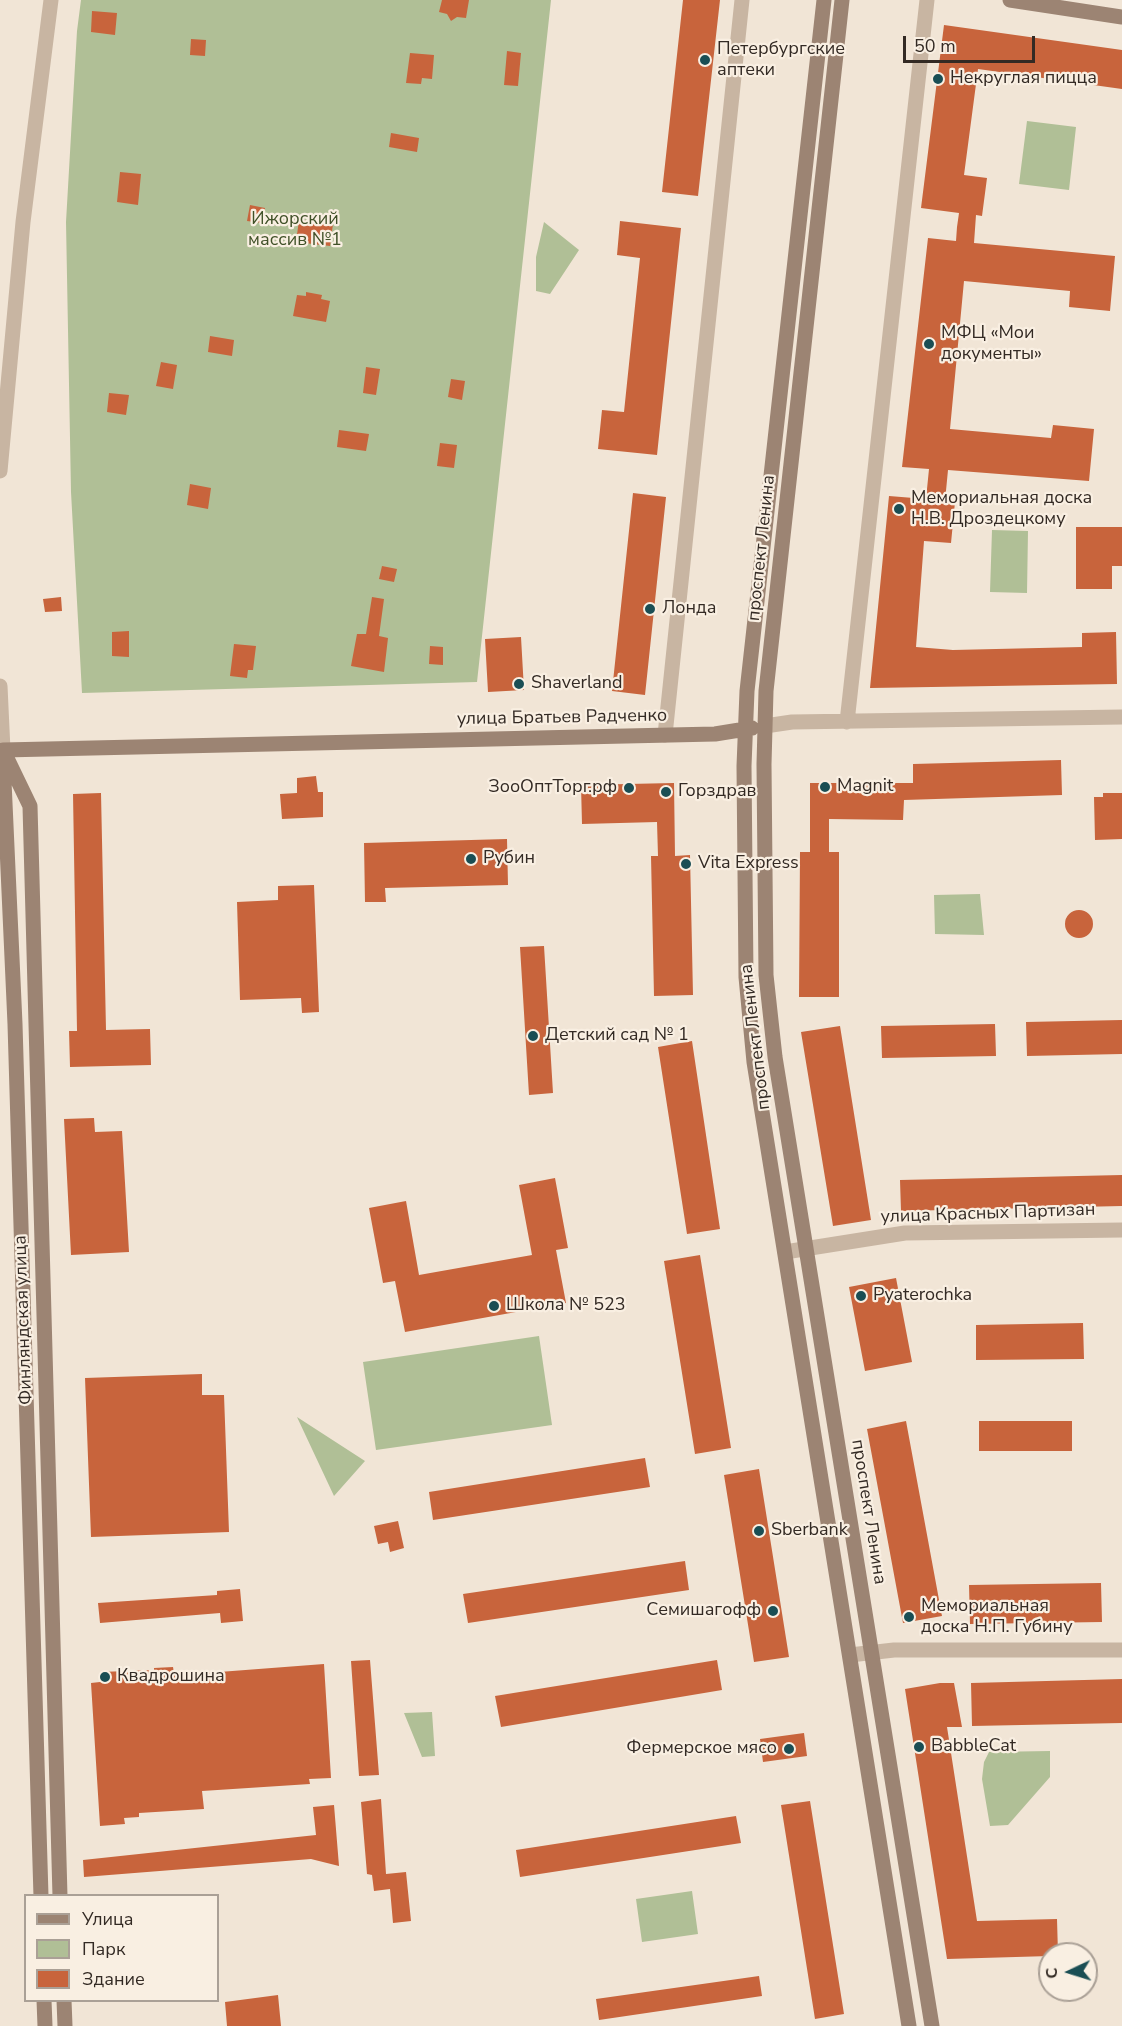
<!DOCTYPE html>
<html>
<head>
<meta charset="utf-8">
<style>
	body { margin:0 }
	#map { position:relative; width:1122px; height:2026px; overflow:hidden; background:#f1e5d6; font-family:"Nunito Sans",sans-serif }
	canvas { display:block }
	.legend { position:absolute; left:24px; top:1894px; width:195px; height:108px; box-sizing:border-box; background:#f9efe2; border:2px solid #aaa096; margin:0; padding:8px 10px; list-style:none; font-size:18px; color:#332a24 }
	.legend li { display:flex; align-items:center; gap:12px; height:30px }
	.legend b { width:30px; border:2px solid #aaa096 }
	.north { position:absolute; left:1038px; top:1942px; width:60px; height:60px; box-sizing:border-box; background:#f9efe2; border:2px solid #aaa096; border-radius:50%; rotate:266deg; font-size:16px; font-weight:700; line-height:24px; text-align:center; color:#332a24 }
	.north::after { content:''; display:block; margin:auto; width:21px; height:27px; background:#1a4e54; clip-path:polygon(50% 0,100% 100%,50% 72%,0 100%) }
	.scale { position:absolute; left:903px; top:36px; width:132px; height:27px; box-sizing:border-box; border:3px solid #332a24; border-top:0; padding-left:8px; font-size:18px; line-height:21px; white-space:nowrap; color:#332a24; -webkit-text-stroke:4px #f9efe2; paint-order:stroke }
</style>
</head>
<body>
<div id="map">
<canvas width="1122" height="2026"></canvas>
<ul class="legend">
<li><b style="height:8px;background:#9c8473"></b>Улица</li>
<li><b style="height:16px;background:#b0bf96"></b>Парк</li>
<li><b style="height:16px;background:#c8643c"></b>Здание</li>
</ul>
<div class="north">С</div>
<div class="scale">50 m</div>
</div>
<script>
const c = document.querySelector('canvas').getContext('2d');
c.lineJoin = 'round';
function paint(path, color) {
  c.fillStyle = color;
  c.fill(path, 'evenodd');
}
function poly(rows) {
  const path = new Path2D();
  for (const r of rows) {
    if (r.length === 3) {
      path.moveTo(r[0] + r[2], r[1]);
      path.arc(r[0], r[1], r[2], 0, 2 * Math.PI);
      continue;
    }
    path.moveTo(r[0], r[1]);
    for (let i = 2; i < r.length; i += 2) path.lineTo(r[i], r[i + 1]);
  }
  return path;
}
function strokePath(path, color, width, dash) {
  c.strokeStyle = color;
  c.lineWidth = width;
  c.lineCap = dash ? 'butt' : 'round';
  c.setLineDash(dash || []);
  c.stroke(path);
}
function label(font, color, halo, rows, align = 'center') {
  c.font = font + ' "Nunito Sans",sans-serif';
  c.lineWidth = 4.5;
  c.setLineDash([]);
  c.textBaseline = 'middle';
  c.strokeStyle = halo;
  c.fillStyle = color;
  for (const [text, x, y, turn = 0] of rows) {
    c.save();
    c.translate(x, y);
    c.rotate((+turn || 0) * Math.PI / 180);
    c.textAlign = isNaN(turn) ? turn : align;
    if (halo) c.strokeText(text, 0, 0);
    c.fillText(text, 0, 0);
    c.restore();
  }
}
const green = poly([
	[81,0,551,0,477,682,82,693,71,492,66,222,77,31],
	[1027,121,1076,127,1069,190,1019,184],
	[544,222,579,250,550,294,536,291,536,257],
	[992,530,1028,531,1027,593,990,592],
	[980,894,984,935,935,934,934,895],
	[539,1336,552,1425,376,1450,363,1362],
	[297,1417,365,1461,334,1496],
	[432,1712,435,1756,422,1757,404,1713],
	[1050,1751,1050,1777,1008,1825,990,1826,982,1779,984,1762,989,1752],
	[692,1891,698,1934,642,1942,636,1899]
]);
const building = poly([
	[442,0,469,0,466,18,457,17,451,21,447,14,439,12],
	[683,0,720,0,698,196,662,192],
	[92,11,117,13,115,35,91,32],
	[944,25,1122,50,1122,89,978,69,964,175,987,178,982,216,976,215,974,243,1115,256,1110,311,1069,307,1070,291,964,281,950,429,1051,438,1053,425,1094,429,1089,481,948,470,945,501,955,502,951,543,924,541,916,647,953,650,1082,647,1082,633,1116,632,1117,684,870,688,889,496,926,499,929,469,902,467,928,238,956,241,957,227,959,213,921,208],
	[191,39,206,40,205,56,190,55],
	[507,51,521,53,518,86,504,85],
	[410,53,434,55,432,79,422,78,421,84,406,83],
	[391,133,419,138,417,152,389,147],
	[120,172,141,174,138,205,117,202],
	[250,205,265,208,263,223,247,221],
	[299,220,333,224,330,246,296,242],
	[620,221,681,228,657,455,598,449,602,410,624,412,640,258,617,255],
	[306,292,322,295,321,299,330,301,326,322,293,316,297,295,306,296],
	[210,336,234,340,232,356,208,352],
	[161,362,177,365,173,389,156,386],
	[366,367,380,369,376,395,363,393],
	[451,379,465,381,462,400,448,397],
	[109,393,129,395,126,415,107,412],
	[339,430,369,434,366,451,337,447],
	[440,443,457,445,454,468,437,466],
	[190,484,211,488,208,509,187,505],
	[633,493,666,497,645,695,612,691],
	[1076,527,1122,527,1122,566,1112,566,1112,589,1076,589],
	[382,566,397,569,394,582,379,579],
	[61,597,62,611,45,612,43,599],
	[372,597,384,599,379,636,388,638,384,672,351,666,357,634,366,634],
	[129,631,129,657,112,656,112,632],
	[521,637,524,690,488,692,485,639],
	[234,644,256,646,253,670,248,670,247,678,230,676],
	[430,646,443,647,443,665,429,664],
	[1061,760,1062,795,904,800,903,820,829,819,829,852,839,852,839,997,799,997,800,852,810,852,810,783,913,783,913,764],
	[316,776,318,792,323,792,323,817,282,819,280,794,297,793,297,778],
	[674,783,675,856,690,855,693,995,654,996,651,856,658,856,657,822,582,824,581,785],
	[101,793,106,1030,150,1029,151,1065,70,1067,69,1031,77,1031,73,794],
	[1103,793,1122,793,1122,839,1095,840,1094,797,1103,797],
	[507,839,508,885,385,888,386,902,365,902,364,843],
	[314,885,319,1012,302,1013,301,998,240,1000,237,902,278,900,278,886],
	[1079,924,14],
	[544,946,553,1093,529,1095,520,947],
	[1122,1020,1122,1054,1027,1056,1026,1022],
	[995,1024,996,1056,882,1058,881,1026],
	[840,1026,871,1220,833,1226,801,1032],
	[692,1041,720,1229,687,1234,658,1047],
	[94,1118,95,1132,122,1131,129,1252,71,1255,64,1119],
	[1122,1175,1122,1206,901,1211,900,1180],
	[555,1178,568,1248,556,1250,566,1303,405,1332,395,1281,383,1283,369,1208,406,1201,419,1275,532,1255,519,1185],
	[700,1255,731,1448,695,1454,664,1261],
	[896,1278,912,1362,865,1371,849,1287],
	[1083,1323,1084,1359,976,1360,976,1325],
	[202,1374,202,1395,224,1395,229,1532,91,1537,85,1378],
	[906,1421,942,1616,903,1623,867,1429],
	[979,1421,1072,1421,1072,1451,979,1451],
	[645,1458,650,1487,433,1520,429,1492],
	[759,1469,789,1657,754,1662,724,1475],
	[398,1521,404,1548,390,1552,388,1542,378,1544,374,1526],
	[685,1561,689,1590,468,1623,463,1594],
	[1101,1583,1102,1622,970,1624,969,1585],
	[240,1589,243,1621,221,1623,220,1613,100,1623,98,1603,217,1595,217,1591],
	[370,1660,379,1775,359,1776,351,1661],
	[717,1660,722,1690,501,1727,495,1696],
	[324,1664,331,1778,309,1779,310,1784,202,1791,204,1809,139,1813,139,1817,124,1818,125,1824,100,1826,91,1683,100,1682,100,1672,154,1670,154,1668,173,1667,174,1673,193,1672,193,1674],
	[1122,1679,1122,1723,972,1726,971,1683],
	[940,1683,954,1683,962,1727,947,1727,977,1921,1057,1919,1058,1954,1050,1954,1050,1956,947,1959,905,1689],
	[804,1733,807,1756,763,1762,760,1739],
	[381,1799,386,1874,406,1872,411,1921,393,1923,390,1889,374,1891,372,1875,367,1874,361,1802],
	[810,1801,844,2014,815,2019,781,1805],
	[334,1805,339,1866,311,1859,84,1877,83,1860,316,1835,313,1807],
	[736,1816,741,1843,520,1877,516,1850],
	[759,1976,762,1996,599,2020,596,1999],
	[278,1995,281,2026,227,2026,225,2002]
]);
const street = poly([
	[0,471,23,222,51,0],
	[0,686,3,750],
	[847,722,927,0],
	[765,726,792,722,1122,717],
	[665,735,742,0],
	[785,1252,905,1233,1122,1230],
	[850,1655,894,1650,1122,1650]
]);
const secondary = poly([
	[824,0,747,691,744,766,746,977,754,1062,909,2026],
	[842,0,766,691,764,764,766,975,775,1057,932,2026],
	[1010,0,1122,17],
	[3,750,30,806,60,1896],
	[3,750,715,734,752,728],
	[3,759,15,1024,41,1896],
	[44,2000,45,2026],
	[64,2000,65,2026]
]);
const markers = [
	[705,60,6,"#1a4e54"],
	[938,79,6,"#1a4e54"],
	[929,344,6,"#1a4e54"],
	[899,509,6,"#1a4e54"],
	[650,609,6,"#1a4e54"],
	[519,684,6,"#1a4e54"],
	[825,787,6,"#1a4e54"],
	[629,788,6,"#1a4e54"],
	[666,792,6,"#1a4e54"],
	[471,859,6,"#1a4e54"],
	[686,864,6,"#1a4e54"],
	[533,1036,6,"#1a4e54"],
	[861,1296,6,"#1a4e54"],
	[494,1306,6,"#1a4e54"],
	[759,1531,6,"#1a4e54"],
	[773,1611,6,"#1a4e54"],
	[909,1617,6,"#1a4e54"],
	[105,1677,6,"#1a4e54"],
	[919,1747,6,"#1a4e54"],
	[789,1749,6,"#1a4e54"]
];
const poiNames = [
	["Петербургские",717,50],
	["аптеки",717,71],
	["Некруглая пицца",950,79],
	["МФЦ «Мои",941,334],
	["документы»",941,355],
	["Мемориальная доска",911,499],
	["Н.В. Дроздецкому",911,520],
	["Лонда",662,609],
	["Shaverland",531,684],
	["Magnit",837,787],
	["ЗооОптТорг.рф",617,788,"right"],
	["Горздрав",678,792],
	["Рубин",483,859],
	["Vita Express",698,864],
	["Детский сад № 1",545,1036],
	["Pyaterochka",873,1296],
	["Школа № 523",506,1306],
	["Sberbank",771,1531],
	["Мемориальная",921,1607],
	["доска Н.П. Губину",921,1628],
	["Семишагофф",761,1611,"right"],
	["Квадрошина",117,1677],
	["BabbleCat",931,1747],
	["Фермерское мясо",777,1749,"right"]
];
const parkNames = [
	["Ижорский",295,220],
	["массив №1",295,241]
];
const streetNames = [
	["проспект Ленина",762,548,-84],
	["улица Братьев Радченко",562,718,-1],
	["проспект Ленина",756,1037,-97],
	["улица Красных Партизан",988,1214,-2],
	["Финляндская улица",24,1320,-92],
	["проспект Ленина",868,1512,81]
];
paint(green, '#b0bf96');
paint(building, '#c8643c');
strokePath(street, '#c8b5a2', 15);
strokePath(secondary, '#9c8473', 15);
for (const [x, y, r, color] of markers) {
  const dot = new Path2D();
  dot.arc(x, y, r, 0, 2 * Math.PI);
  c.fillStyle = color;
  c.fill(dot);
  strokePath(dot, '#f9efe2', 2);
}
label('18px', '#332a24', '#f9efe2', poiNames, 'left');
label('18px', '#405128', '#f9efe2', parkNames);
label('18px', '#332a24', '#f9efe2', streetNames);
</script>
</body>
</html>
